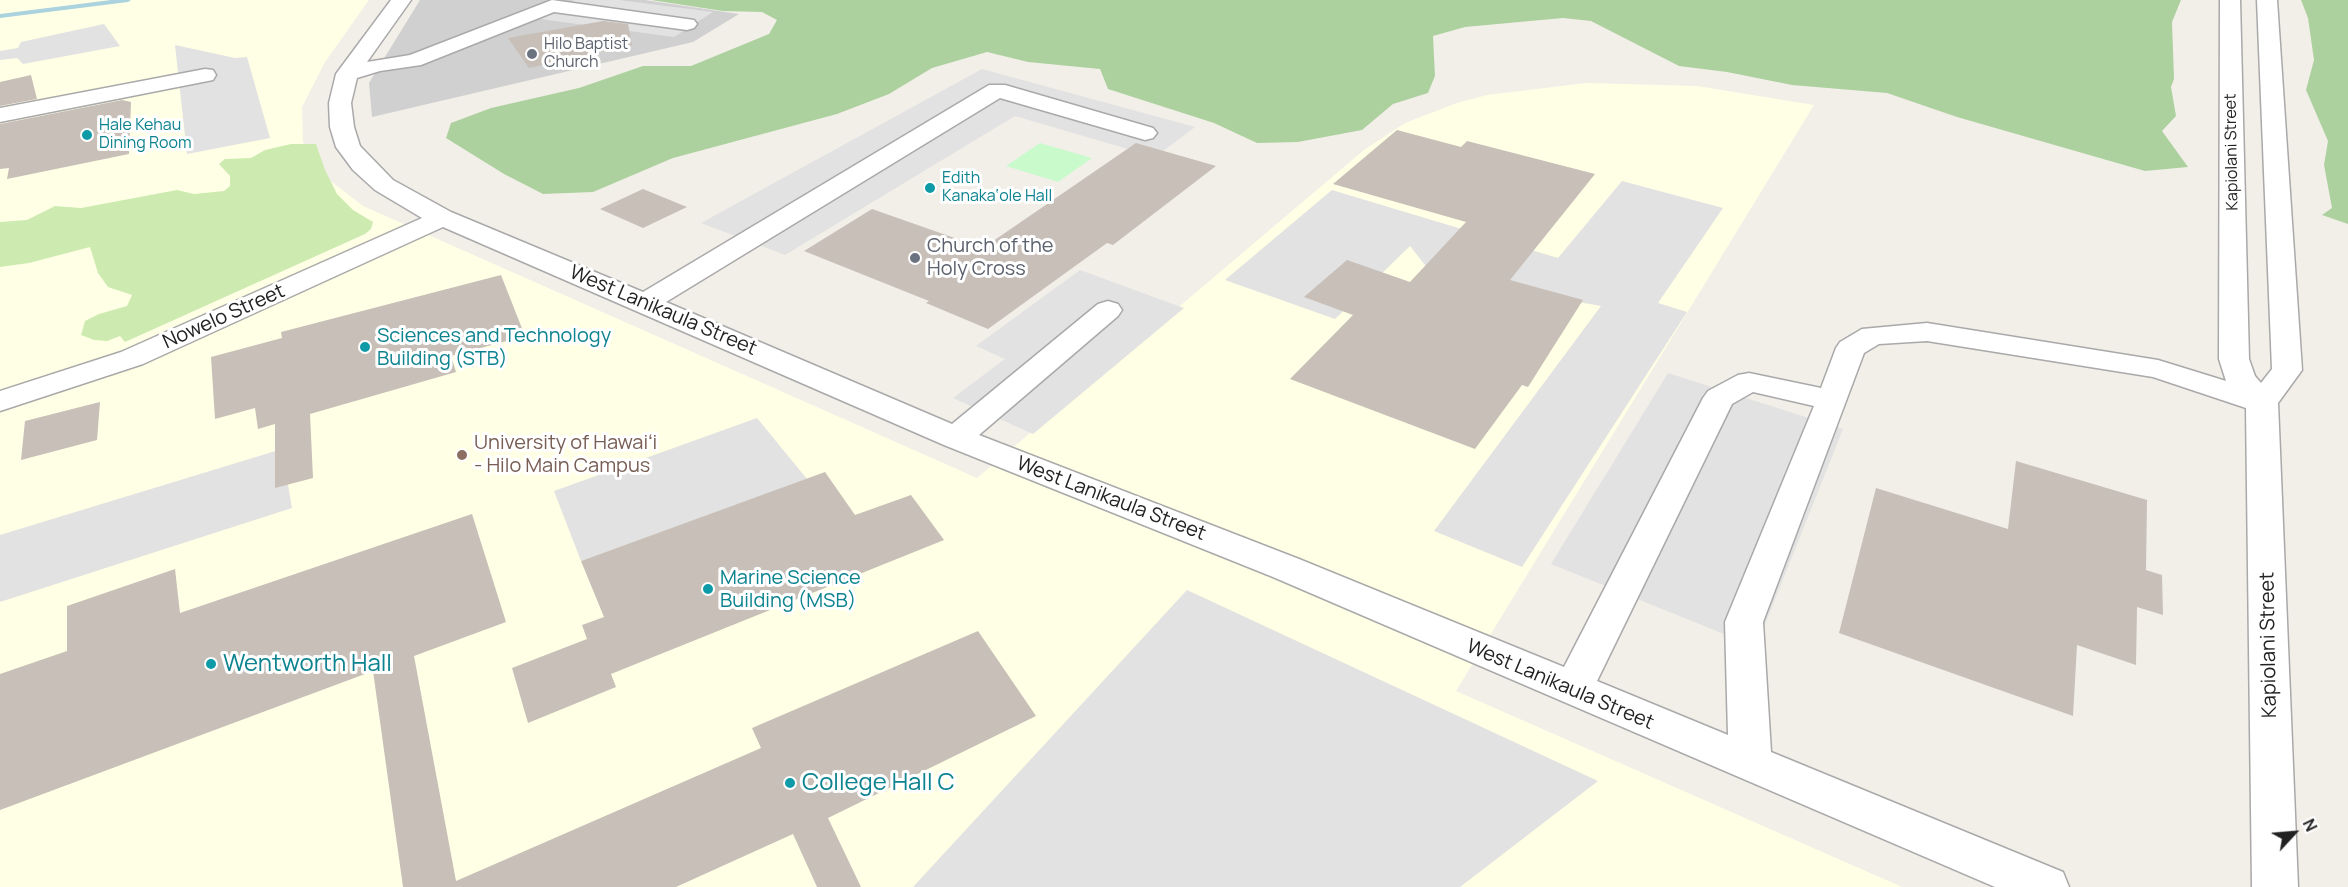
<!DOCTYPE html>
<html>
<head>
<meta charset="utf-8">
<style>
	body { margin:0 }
	#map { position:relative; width:2348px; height:887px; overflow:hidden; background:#f2efe9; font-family:Manrope,sans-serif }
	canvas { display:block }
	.north { position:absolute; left:2264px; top:803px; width:60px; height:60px; -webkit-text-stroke:4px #fff; paint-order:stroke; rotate:64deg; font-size:16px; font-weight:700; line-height:24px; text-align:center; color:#222 }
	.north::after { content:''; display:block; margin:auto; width:21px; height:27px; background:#222; clip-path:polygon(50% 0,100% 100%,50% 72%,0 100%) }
</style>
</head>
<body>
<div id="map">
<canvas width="2348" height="887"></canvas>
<div class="north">N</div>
</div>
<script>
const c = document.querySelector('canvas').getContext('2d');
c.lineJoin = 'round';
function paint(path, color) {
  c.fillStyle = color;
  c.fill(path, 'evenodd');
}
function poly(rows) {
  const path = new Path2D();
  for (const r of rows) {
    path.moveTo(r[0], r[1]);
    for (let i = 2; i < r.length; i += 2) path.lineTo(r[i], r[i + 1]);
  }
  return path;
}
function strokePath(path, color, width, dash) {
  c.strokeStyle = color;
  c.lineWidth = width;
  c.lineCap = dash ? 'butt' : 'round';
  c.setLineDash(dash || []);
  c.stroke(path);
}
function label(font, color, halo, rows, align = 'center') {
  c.font = font + ' Manrope,sans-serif';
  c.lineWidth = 6;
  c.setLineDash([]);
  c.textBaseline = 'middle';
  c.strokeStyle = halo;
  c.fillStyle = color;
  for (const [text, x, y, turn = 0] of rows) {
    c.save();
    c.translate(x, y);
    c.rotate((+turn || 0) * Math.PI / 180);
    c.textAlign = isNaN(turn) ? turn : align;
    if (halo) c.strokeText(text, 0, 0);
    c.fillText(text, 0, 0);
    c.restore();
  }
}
const education = poly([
	[0,0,369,0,325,62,302,107,303,142,324,176,363,206,977,478,1364,150,1405,123,1457,103,1487,95,1586,83,1697,86,1814,105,1456,691,1902,887,0,887]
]);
const religious = poly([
	[420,0,645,0,739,14,693,42,372,117,369,83]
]);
const grass = poly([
	[291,144,316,144,325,170,337,194,353,210,373,222,371,229,365,234,125,342,120,336,107,341,94,340,81,335,85,321,99,314,127,306,132,295,108,287,98,273,90,247,29,263,0,267,0,222,27,220,55,206,81,208,177,190,194,194,224,191,230,186,230,176,219,164,225,159,251,158,265,150]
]);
const forest = poly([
	[651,0,2181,0,2172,22,2174,79,2171,87,2176,116,2162,131,2188,167,2145,171,1957,117,1887,93,1792,85,1727,72,1679,66,1591,21,1563,18,1465,27,1433,36,1435,76,1428,93,1393,104,1362,130,1298,142,1257,143,1214,123,1108,89,1100,69,1028,62,987,52,932,68,889,94,837,114,673,158,593,192,543,194,504,174,446,138,451,123,491,108,579,88,643,66,691,66,769,34,777,20,762,12,723,11],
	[2301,0,2348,0,2348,224,2322,215,2332,208,2324,165,2328,141,2306,90,2314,60,2308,18]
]);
const park = poly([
	[1040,143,1092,158,1058,182,1006,166]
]);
const parking = poly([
	[574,0,619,0,713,12,674,37,540,19],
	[104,24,120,46,23,64,17,58,0,60,0,51,18,48,21,42],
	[175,45,235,58,247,57,270,138,187,154],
	[982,69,1195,127,1155,157,1015,116,785,255,701,223],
	[1622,181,1723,208,1658,303,1687,312,1522,567,1434,531,1601,306,1503,289,1425,265,1410,246,1335,319,1225,280,1332,190,1558,258],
	[1080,270,1184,308,1033,434,953,398,1005,359,976,346],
	[1668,373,1843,429,1756,647,1551,564],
	[757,418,807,479,581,561,554,491],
	[282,449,292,508,0,602,0,535],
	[1187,590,1598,781,1460,887,913,887]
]);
const stream = poly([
	[111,0,131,0,128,2,0,18,0,14,111,0]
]);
const building = poly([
	[603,21,628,24,632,45,529,68,508,38],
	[31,75,37,99,0,106,0,82],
	[122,100,131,102,129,154,7,179,9,168,0,169,0,124],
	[1397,130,1461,147,1467,141,1595,174,1510,280,1583,300,1528,387,1522,385,1475,449,1290,379,1353,315,1304,297,1347,260,1410,282,1466,222,1333,184],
	[1136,143,1216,166,1113,245,1107,243,988,329,926,303,929,301,804,251,872,209,983,248],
	[643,189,687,207,643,228,600,209],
	[501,275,525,336,451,356,456,372,310,414,313,478,275,488,275,424,258,429,255,408,215,419,211,357,282,338,281,332],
	[100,402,97,440,21,460,25,421],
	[2016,461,2147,500,2146,570,2162,575,2163,615,2137,607,2136,665,2077,645,2073,716,1839,633,1876,488,2008,529],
	[825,472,855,515,911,495,944,540,611,674,616,687,528,723,512,668,587,639,582,625,604,617,581,561],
	[472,514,506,622,414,656,456,881,761,748,752,728,978,631,1036,716,828,818,861,887,817,887,793,834,676,887,403,887,373,671,0,810,0,674,67,651,67,606,175,569,180,613]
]);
const minor = poly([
	[391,0,411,0,367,62,410,55,552,0,694,20,697,24,694,28,687,30,554,12,421,65,380,71,357,78,351,103,354,127,360,146,393,180,451,212,643,292,989,85,1005,85,1153,128,1157,133,1153,138,1145,140,1000,98,666,302,952,424,1098,304,1108,301,1118,304,1122,310,1118,316,979,435,1299,559,1564,667,1703,398,1708,391,1738,375,1749,373,1821,388,1836,348,1840,342,1862,329,1927,323,2158,360,2226,381,2219,359,2220,0,2240,0,2249,359,2255,376,2261,383,2272,369,2257,0,2277,0,2302,370,2278,403,2298,887,2252,887,2246,408,2153,377,1927,341,1879,344,1864,353,1763,622,1771,752,2063,872,2069,887,1995,887,1273,577,944,445,443,227,143,364,0,411,0,391,121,352,422,218,375,190,353,170,336,147,330,127,329,103,336,74,391,0],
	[1753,392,1814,406,1725,622,1728,735,1597,681,1732,404,1753,392],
	[205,69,213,70,216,75,213,80,0,122,0,108,205,69]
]);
const markers = [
	[532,54,6,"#6b7280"],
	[87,135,6,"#0f9aa8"],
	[930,188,6,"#0f9aa8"],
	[915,258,6,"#6b7280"],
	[365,347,6,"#0f9aa8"],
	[462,455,6,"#8d6e63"],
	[708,589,6,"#0f9aa8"],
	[211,664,6,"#0f9aa8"],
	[790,783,6,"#0f9aa8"]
];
const farWorshipnames = [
	["Hilo Baptist",544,45],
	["Church",544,63]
];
const farCulturenames = [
	["Hale Kehau",99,126],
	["Dining Room",99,144],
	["Edith",942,179],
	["Kanaka‘ole Hall",942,197]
];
const farStreetnames = [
	["Kapiolani Street",2232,152,-91]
];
const worshipNames = [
	["Church of the",927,246],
	["Holy Cross",927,269]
];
const streetNames = [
	["West Lanikaula Street",663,311,23],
	["Nowelo Street",224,317,-24],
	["West Lanikaula Street",1111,499,21],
	["Kapiolani Street",2269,645,-91],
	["West Lanikaula Street",1560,685,23]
];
const cultureNames = [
	["Sciences and Technology",377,336],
	["Building (STB)",377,359],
	["Marine Science",720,578],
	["Building (MSB)",720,601]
];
const educationNames = [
	["University of Hawaiʻi",474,443],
	["- Hilo Main Campus",474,466]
];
const nearCulturenames = [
	["Wentworth Hall",223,664],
	["College Hall C",802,783]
];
paint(education, '#ffffe5');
paint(religious, '#d0d0d0');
paint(grass, '#cdebb0');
paint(forest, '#add19e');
paint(park, '#c8facc');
paint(parking, '#e2e2e2');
paint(stream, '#aad3df');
paint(building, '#c7bfb8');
strokePath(minor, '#a9a9a9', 3);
paint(minor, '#fff');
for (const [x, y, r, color] of markers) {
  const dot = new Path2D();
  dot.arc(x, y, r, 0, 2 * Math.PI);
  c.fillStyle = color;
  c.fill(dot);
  strokePath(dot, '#fff', 2);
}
label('16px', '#5b616d', '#fff', farWorshipnames, 'left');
label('16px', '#0d838f', '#fff', farCulturenames, 'left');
label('16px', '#222', '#fff', farStreetnames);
label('20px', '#5b616d', '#fff', worshipNames, 'left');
label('20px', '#222', '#fff', streetNames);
label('20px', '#0d838f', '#fff', cultureNames, 'left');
label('20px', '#785e54', '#fff', educationNames, 'left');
label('24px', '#0d838f', '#fff', nearCulturenames, 'left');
</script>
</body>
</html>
